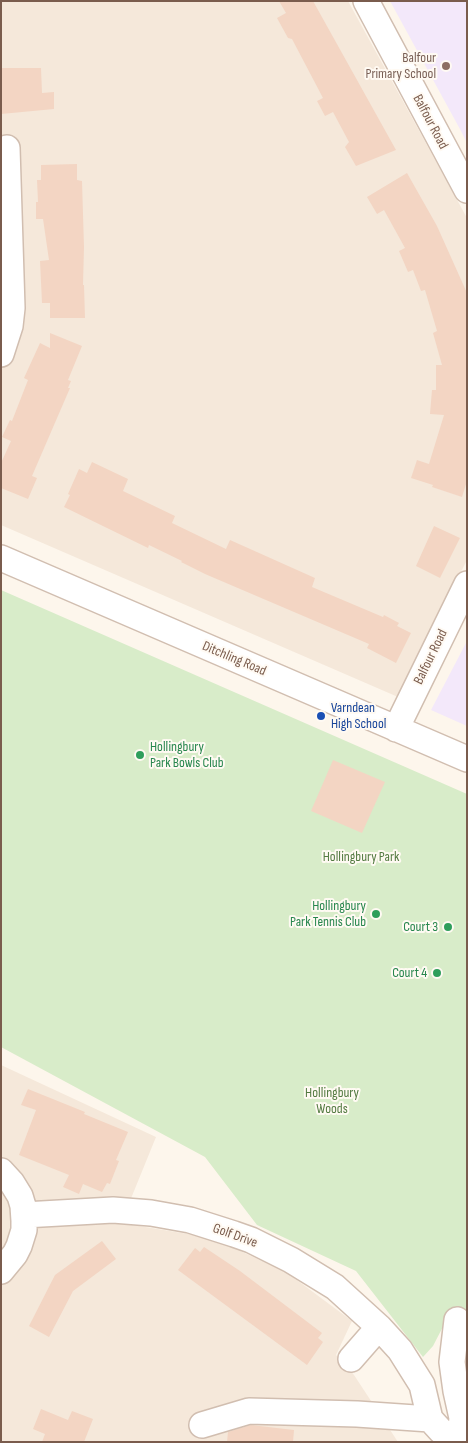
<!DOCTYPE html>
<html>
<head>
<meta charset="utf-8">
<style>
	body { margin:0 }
	#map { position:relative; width:468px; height:1443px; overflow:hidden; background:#fdf6ec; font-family:"Sofia Sans Condensed",sans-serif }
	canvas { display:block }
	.frame { position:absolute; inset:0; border:2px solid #7a5c4d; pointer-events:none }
</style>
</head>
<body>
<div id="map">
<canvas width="468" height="1443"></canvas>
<div class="frame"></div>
</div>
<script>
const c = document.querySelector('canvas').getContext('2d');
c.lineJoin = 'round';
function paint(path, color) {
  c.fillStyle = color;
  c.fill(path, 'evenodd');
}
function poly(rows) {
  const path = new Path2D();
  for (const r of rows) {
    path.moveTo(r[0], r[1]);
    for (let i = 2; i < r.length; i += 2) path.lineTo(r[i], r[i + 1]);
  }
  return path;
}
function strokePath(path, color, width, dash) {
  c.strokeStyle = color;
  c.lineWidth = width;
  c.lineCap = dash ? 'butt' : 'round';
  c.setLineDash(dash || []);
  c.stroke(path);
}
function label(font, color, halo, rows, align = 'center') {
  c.font = font + ' "Sofia Sans Condensed",sans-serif';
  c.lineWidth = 4;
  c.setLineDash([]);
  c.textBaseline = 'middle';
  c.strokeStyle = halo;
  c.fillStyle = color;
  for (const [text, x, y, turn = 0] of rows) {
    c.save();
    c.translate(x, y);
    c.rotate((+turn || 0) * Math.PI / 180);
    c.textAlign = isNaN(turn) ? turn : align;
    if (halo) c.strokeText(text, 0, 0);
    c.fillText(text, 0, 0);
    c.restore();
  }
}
const residential = poly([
	[1,1,348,1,467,218,467,560,398,697,1,525],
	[1,1065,156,1137,121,1223,194,1235,234,1248,286,1272,352,1321,336,1355,354,1375,398,1442,1,1442]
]);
const education = poly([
	[390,1,467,1,467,143,461,131],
	[467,641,467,726,431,710]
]);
const green = poly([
	[1,590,467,794,467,1311,448,1317,433,1346,423,1357,356,1271,257,1225,205,1157,1,1047]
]);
const building = poly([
	[279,1,313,1,396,150,356,166,345,147,349,142,333,112,325,116,317,101,323,98,292,39,288,38,277,18,286,13],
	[1,68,41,68,42,93,54,92,54,109,1,114],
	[77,164,77,180,82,181,84,247,83,285,84,285,85,318,50,318,50,303,42,303,40,261,49,260,43,219,36,219,36,202,38,202,37,180,41,180,41,165],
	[407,173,437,226,467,293,467,481,462,497,432,487,433,485,411,478,417,460,429,464,444,415,430,414,432,390,436,390,436,365,442,365,433,333,437,331,425,290,421,291,413,270,408,272,399,251,405,248,384,210,377,214,367,197],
	[50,333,82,346,68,380,71,381,68,388,70,388,32,476,37,478,28,499,1,488,1,463,11,441,2,437,10,420,12,421,28,380,24,378,40,343,50,348],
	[92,462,128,479,123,491,175,516,172,523,226,549,230,540,315,578,312,587,383,617,384,615,399,623,397,626,411,633,396,663,367,648,369,644,205,574,181,562,182,561,149,545,148,548,64,507,70,495,68,494,79,469,87,473],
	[434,526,460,538,440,578,416,566],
	[333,760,385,782,362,833,311,811],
	[28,1089,85,1112,84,1114,128,1132,116,1160,119,1161,110,1184,107,1183,102,1192,83,1184,79,1194,63,1187,69,1175,19,1155,36,1110,21,1105],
	[102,1241,116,1259,73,1291,49,1337,29,1326,55,1275],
	[204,1247,240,1271,322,1333,318,1338,323,1342,307,1365,178,1270,195,1248,200,1252],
	[41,1409,68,1420,72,1411,93,1419,84,1442,42,1442,45,1434,33,1429],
	[251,1425,294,1430,293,1442,227,1442,228,1432]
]);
const minor = poly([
	[366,1,467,190],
	[1,354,10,326,12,308,7,148],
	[1,558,467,759],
	[396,729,467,584],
	[1,1171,12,1183,20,1196,23,1206,24,1221,24,1230,19,1246,15,1254,1,1271],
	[24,1215,113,1210,151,1213,190,1220,234,1234,251,1240,291,1260,335,1287,379,1327,400,1350,422,1385,430,1419],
	[457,1320,452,1362,456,1391,462,1418,461,1428,458,1439],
	[351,1359,379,1327],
	[202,1425,249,1411,357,1414,430,1419,441,1431,463,1442]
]);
const markers = [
	[446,66,5,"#8d6e63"],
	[321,716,5,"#1a4fb4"],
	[140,755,5,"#2e9e5b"],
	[376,914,5,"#2e9e5b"],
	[448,927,5,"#2e9e5b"],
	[437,973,5,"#2e9e5b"]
];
const educationNames = [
	["Balfour",436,58],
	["Primary School",436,74]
];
const streetNames = [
	["Balfour Road",430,122,62],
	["Balfour Road",431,657,-64],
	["Ditchling Road",234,659,23],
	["Golf Drive",235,1236,20]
];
const transitNames = [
	["Varndean",331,708],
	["High School",331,724]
];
const leisureNames = [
	["Hollingbury",150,747,"left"],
	["Park Bowls Club",150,763,"left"],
	["Hollingbury",366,906],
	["Park Tennis Club",366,922],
	["Court 3",438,927],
	["Court 4",427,973]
];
const parkNames = [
	["Hollingbury Park",361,857],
	["Hollingbury",332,1093],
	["Woods",332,1109]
];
paint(residential, '#f5e8da');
paint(education, '#f3e8fa');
paint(green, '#d8ecc9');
paint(building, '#f3d5c3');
strokePath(minor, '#d1beb0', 28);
strokePath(minor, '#fff', 25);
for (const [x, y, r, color] of markers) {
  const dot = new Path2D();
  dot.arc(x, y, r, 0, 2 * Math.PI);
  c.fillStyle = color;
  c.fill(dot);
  strokePath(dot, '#fffaf3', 2);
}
label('14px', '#785e54', '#fffaf3', educationNames, 'right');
label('14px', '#7a5c4d', '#fffaf3', streetNames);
label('14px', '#164399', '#fffaf3', transitNames, 'left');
label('14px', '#27864d', '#fffaf3', leisureNames, 'right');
label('14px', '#537a41', '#fffaf3', parkNames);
</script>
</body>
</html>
